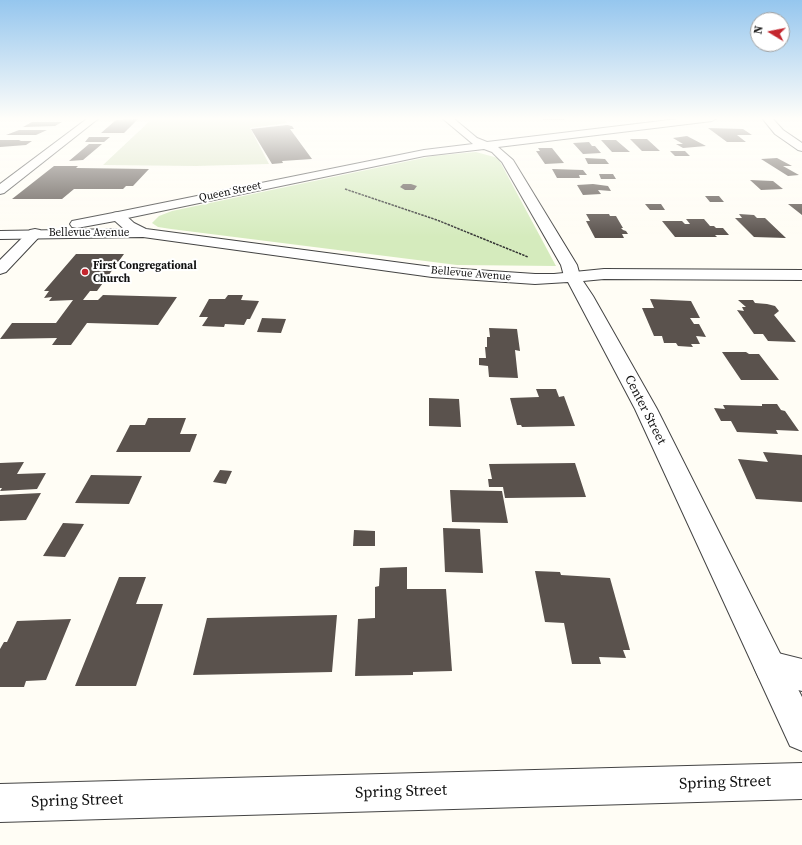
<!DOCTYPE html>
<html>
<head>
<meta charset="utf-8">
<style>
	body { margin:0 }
	#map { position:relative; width:802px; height:845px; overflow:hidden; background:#fffdf5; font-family:"Source Serif 4",serif }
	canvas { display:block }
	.north { position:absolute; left:750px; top:12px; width:40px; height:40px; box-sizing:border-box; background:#fff; border:1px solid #a0a0a0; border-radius:50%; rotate:280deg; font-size:11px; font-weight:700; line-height:16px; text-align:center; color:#111 }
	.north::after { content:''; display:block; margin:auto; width:14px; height:18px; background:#c4262e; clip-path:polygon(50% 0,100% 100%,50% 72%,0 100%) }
</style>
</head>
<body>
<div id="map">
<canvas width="802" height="845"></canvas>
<div class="north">N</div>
</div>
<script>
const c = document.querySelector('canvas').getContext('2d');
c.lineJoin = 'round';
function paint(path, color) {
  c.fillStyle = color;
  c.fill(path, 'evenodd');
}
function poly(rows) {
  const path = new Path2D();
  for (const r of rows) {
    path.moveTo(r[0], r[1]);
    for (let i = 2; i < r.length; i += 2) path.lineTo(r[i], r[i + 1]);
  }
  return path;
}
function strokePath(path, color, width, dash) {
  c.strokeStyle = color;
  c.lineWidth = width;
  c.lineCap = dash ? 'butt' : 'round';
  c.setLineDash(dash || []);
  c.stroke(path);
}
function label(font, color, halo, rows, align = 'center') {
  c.font = font + ' "Source Serif 4",serif';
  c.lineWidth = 4;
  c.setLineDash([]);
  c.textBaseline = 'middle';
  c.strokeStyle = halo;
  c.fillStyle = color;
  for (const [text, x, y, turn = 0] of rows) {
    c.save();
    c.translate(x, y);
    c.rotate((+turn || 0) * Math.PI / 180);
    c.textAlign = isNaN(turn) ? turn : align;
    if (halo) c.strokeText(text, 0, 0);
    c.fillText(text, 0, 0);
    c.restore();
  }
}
const green = poly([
	[476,152,498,158,556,266,457,265,171,229,158,227,152,223,159,216,172,211,433,156]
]);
const cemetery = poly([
	[153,118,284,118,287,123,250,128,269,164,196,166,103,165]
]);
const building = poly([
	[542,118,564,118,565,120,543,120],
	[138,119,124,133,101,133,116,120],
	[32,122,62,122,55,126,23,127],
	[287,125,292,126,294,129,290,129,312,159,282,161,283,163,272,164,251,129],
	[708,128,743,129,752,135,737,135,746,142,727,142],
	[19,130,47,130,36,135,6,135],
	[687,136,706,146,683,148,676,144,683,144,673,138],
	[89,137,110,137,104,142,85,142],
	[630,139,647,139,660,151,642,151],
	[0,140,21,140,19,141,32,141,26,145,0,147],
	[601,140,616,140,630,152,612,152],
	[589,142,592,146,595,146,601,153,583,154,573,143],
	[89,144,102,144,83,160,69,161],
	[538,148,552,148,564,163,545,164,536,151,540,151],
	[670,151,685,151,690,156,675,156],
	[585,158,605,159,609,164,588,164],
	[777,158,792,166,783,166,799,175,788,176,761,159],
	[54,166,78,166,76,168,149,169,133,186,126,186,123,189,74,189,62,199,12,199],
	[552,169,583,170,587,175,579,175,580,178,557,178],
	[599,174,613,174,616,179,601,179],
	[750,180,773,181,783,189,761,190],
	[403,184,411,184,417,186,414,190,405,190,400,187],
	[593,184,608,186,611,191,598,190,601,194,583,195,577,185],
	[705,196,719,196,724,202,710,202],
	[645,204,661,204,665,210,650,210],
	[788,204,802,204,802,215],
	[586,214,609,214,610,216,616,216,623,228,621,228,623,230,626,231,628,234,622,234,624,238,595,238,586,221,590,221],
	[739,214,754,215,757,218,765,218,786,238,754,237,735,218,742,218],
	[686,219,704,219,710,226,714,226,716,228,723,228,729,235,715,235,717,237,675,237,662,221,682,221,685,224,690,224],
	[76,254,124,254,97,291,90,291,83,300,98,300,103,295,177,297,158,325,87,323,71,345,52,345,57,338,0,339,12,323,56,323,73,300,49,301,52,297,44,298,49,291,44,291],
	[228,295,243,295,241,300,259,301,250,319,247,319,244,325,225,324,224,327,202,326,208,317,199,317,209,299,225,299],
	[650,299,691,301,700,318,690,318,694,324,699,324,706,337,696,336,700,344,691,344,693,347,678,346,676,343,664,343,662,336,654,336,642,308,654,308],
	[738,300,753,300,755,303,767,304,775,306,779,311,774,315,796,342,768,341,763,334,754,334,737,310,744,311,742,307,746,307],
	[262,318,286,319,281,333,257,332],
	[489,328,517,329,520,351,515,350,518,378,489,377,488,366,479,365,479,358,486,358,485,347,487,347,487,337,490,337],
	[722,352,746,352,749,354,759,354,779,380,741,380],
	[536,389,556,389,559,397,564,396,575,426,522,427,521,425,517,425,510,398,539,397],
	[429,398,459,399,461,427,429,426],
	[762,404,777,404,781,410,785,411,799,431,776,430,778,434,737,432,731,421,721,421,714,408,725,409,723,405,762,406],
	[148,418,186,418,180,434,197,434,190,452,116,452,130,425,145,425],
	[763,452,802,455,802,502,756,499,738,459,768,462],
	[24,462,17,474,46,473,37,489,0,491,2,488,0,488,0,463],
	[575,463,586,497,505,498,503,487,489,487,488,479,492,479,489,464],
	[220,470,232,471,226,484,213,482],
	[91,475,142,476,129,504,75,503],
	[450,490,502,491,508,523,452,522],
	[41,493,26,520,0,521,0,495],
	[63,523,84,524,65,557,43,556],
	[443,528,480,529,483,573,445,572],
	[354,530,375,531,375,546,353,546],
	[407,567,407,589,446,589,452,671,413,672,413,675,355,676,358,619,375,618,375,587,379,586,380,568],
	[535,571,560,572,561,575,610,578,630,650,623,650,626,658,599,657,601,664,572,664,564,623,545,622],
	[119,577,146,577,136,604,163,604,136,686,75,686],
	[337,615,332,672,193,675,207,618],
	[71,619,46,680,26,681,24,687,0,687,0,649,4,642,7,642,17,621]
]);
const path = poly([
	[345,189,437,220,528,257]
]);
const minor = poly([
	[88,118,99,118,4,193,0,194,0,184,88,118],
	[442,118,453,118,477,138,487,142,686,118,717,118,712,121,498,147,513,160,577,265,580,276,578,279,572,281,566,279,564,276,561,265,502,162,492,152,484,149,424,156,118,220,113,219,111,216,113,213,118,212,424,150,473,144,442,118],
	[762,118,772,118,783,130,802,143,802,151,798,150,775,134,762,118],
	[35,229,40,230,42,233,40,236,6,272,0,274,0,260,30,230,35,229],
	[770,651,802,659,802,691,770,683,759,678,754,667,759,656,770,651],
	[802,763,802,799,0,822,0,784,802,763]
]);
const tertiary = poly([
	[118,212,123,213,134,223,146,229,432,267,535,274,554,274,604,269,802,270,802,280,604,279,583,281,593,296,657,409,802,697,802,751,790,746,635,409,568,282,535,284,432,277,143,237,0,239,0,231,124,229,115,221,77,228,72,227,70,224,72,221,118,212]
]);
const markers = [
	[85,272,4,"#c4262e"]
];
const farStreetnames = [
	["Queen Street",230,192,-12],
	["Bellevue Avenue",89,233],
	["Bellevue Avenue",471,274,5]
];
const farPoinames = [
	["First Congregational",93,266],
	["Church",93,279]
];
const streetNames = [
	["Center Street",645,410,63]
];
const nearStreetnames = [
	["Spring Street",725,783,-2],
	["Spring Street",401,792,-2],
	["Spring Street",77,801,-2]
];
paint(green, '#d5ebbd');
paint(cemetery, '#d9e3c4');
paint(building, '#5a524d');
strokePath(minor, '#444', 2);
strokePath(tertiary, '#444', 2);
strokePath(path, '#333', 1.5, [2.5, 1]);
paint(minor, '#fff');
paint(tertiary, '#fff');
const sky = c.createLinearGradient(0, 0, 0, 237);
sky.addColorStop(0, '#95c6ee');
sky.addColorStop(0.5, '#fffefa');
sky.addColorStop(1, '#fffefa00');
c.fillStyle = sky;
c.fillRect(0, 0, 802, 237);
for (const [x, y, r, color] of markers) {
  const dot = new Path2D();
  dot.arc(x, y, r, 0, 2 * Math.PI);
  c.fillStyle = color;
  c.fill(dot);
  strokePath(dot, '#fff', 1.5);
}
label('11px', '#111', '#fff', farStreetnames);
label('bold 11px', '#111', '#fff', farPoinames, 'left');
label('13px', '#111', '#fff', streetNames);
label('16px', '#111', '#fff', nearStreetnames);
</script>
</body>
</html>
